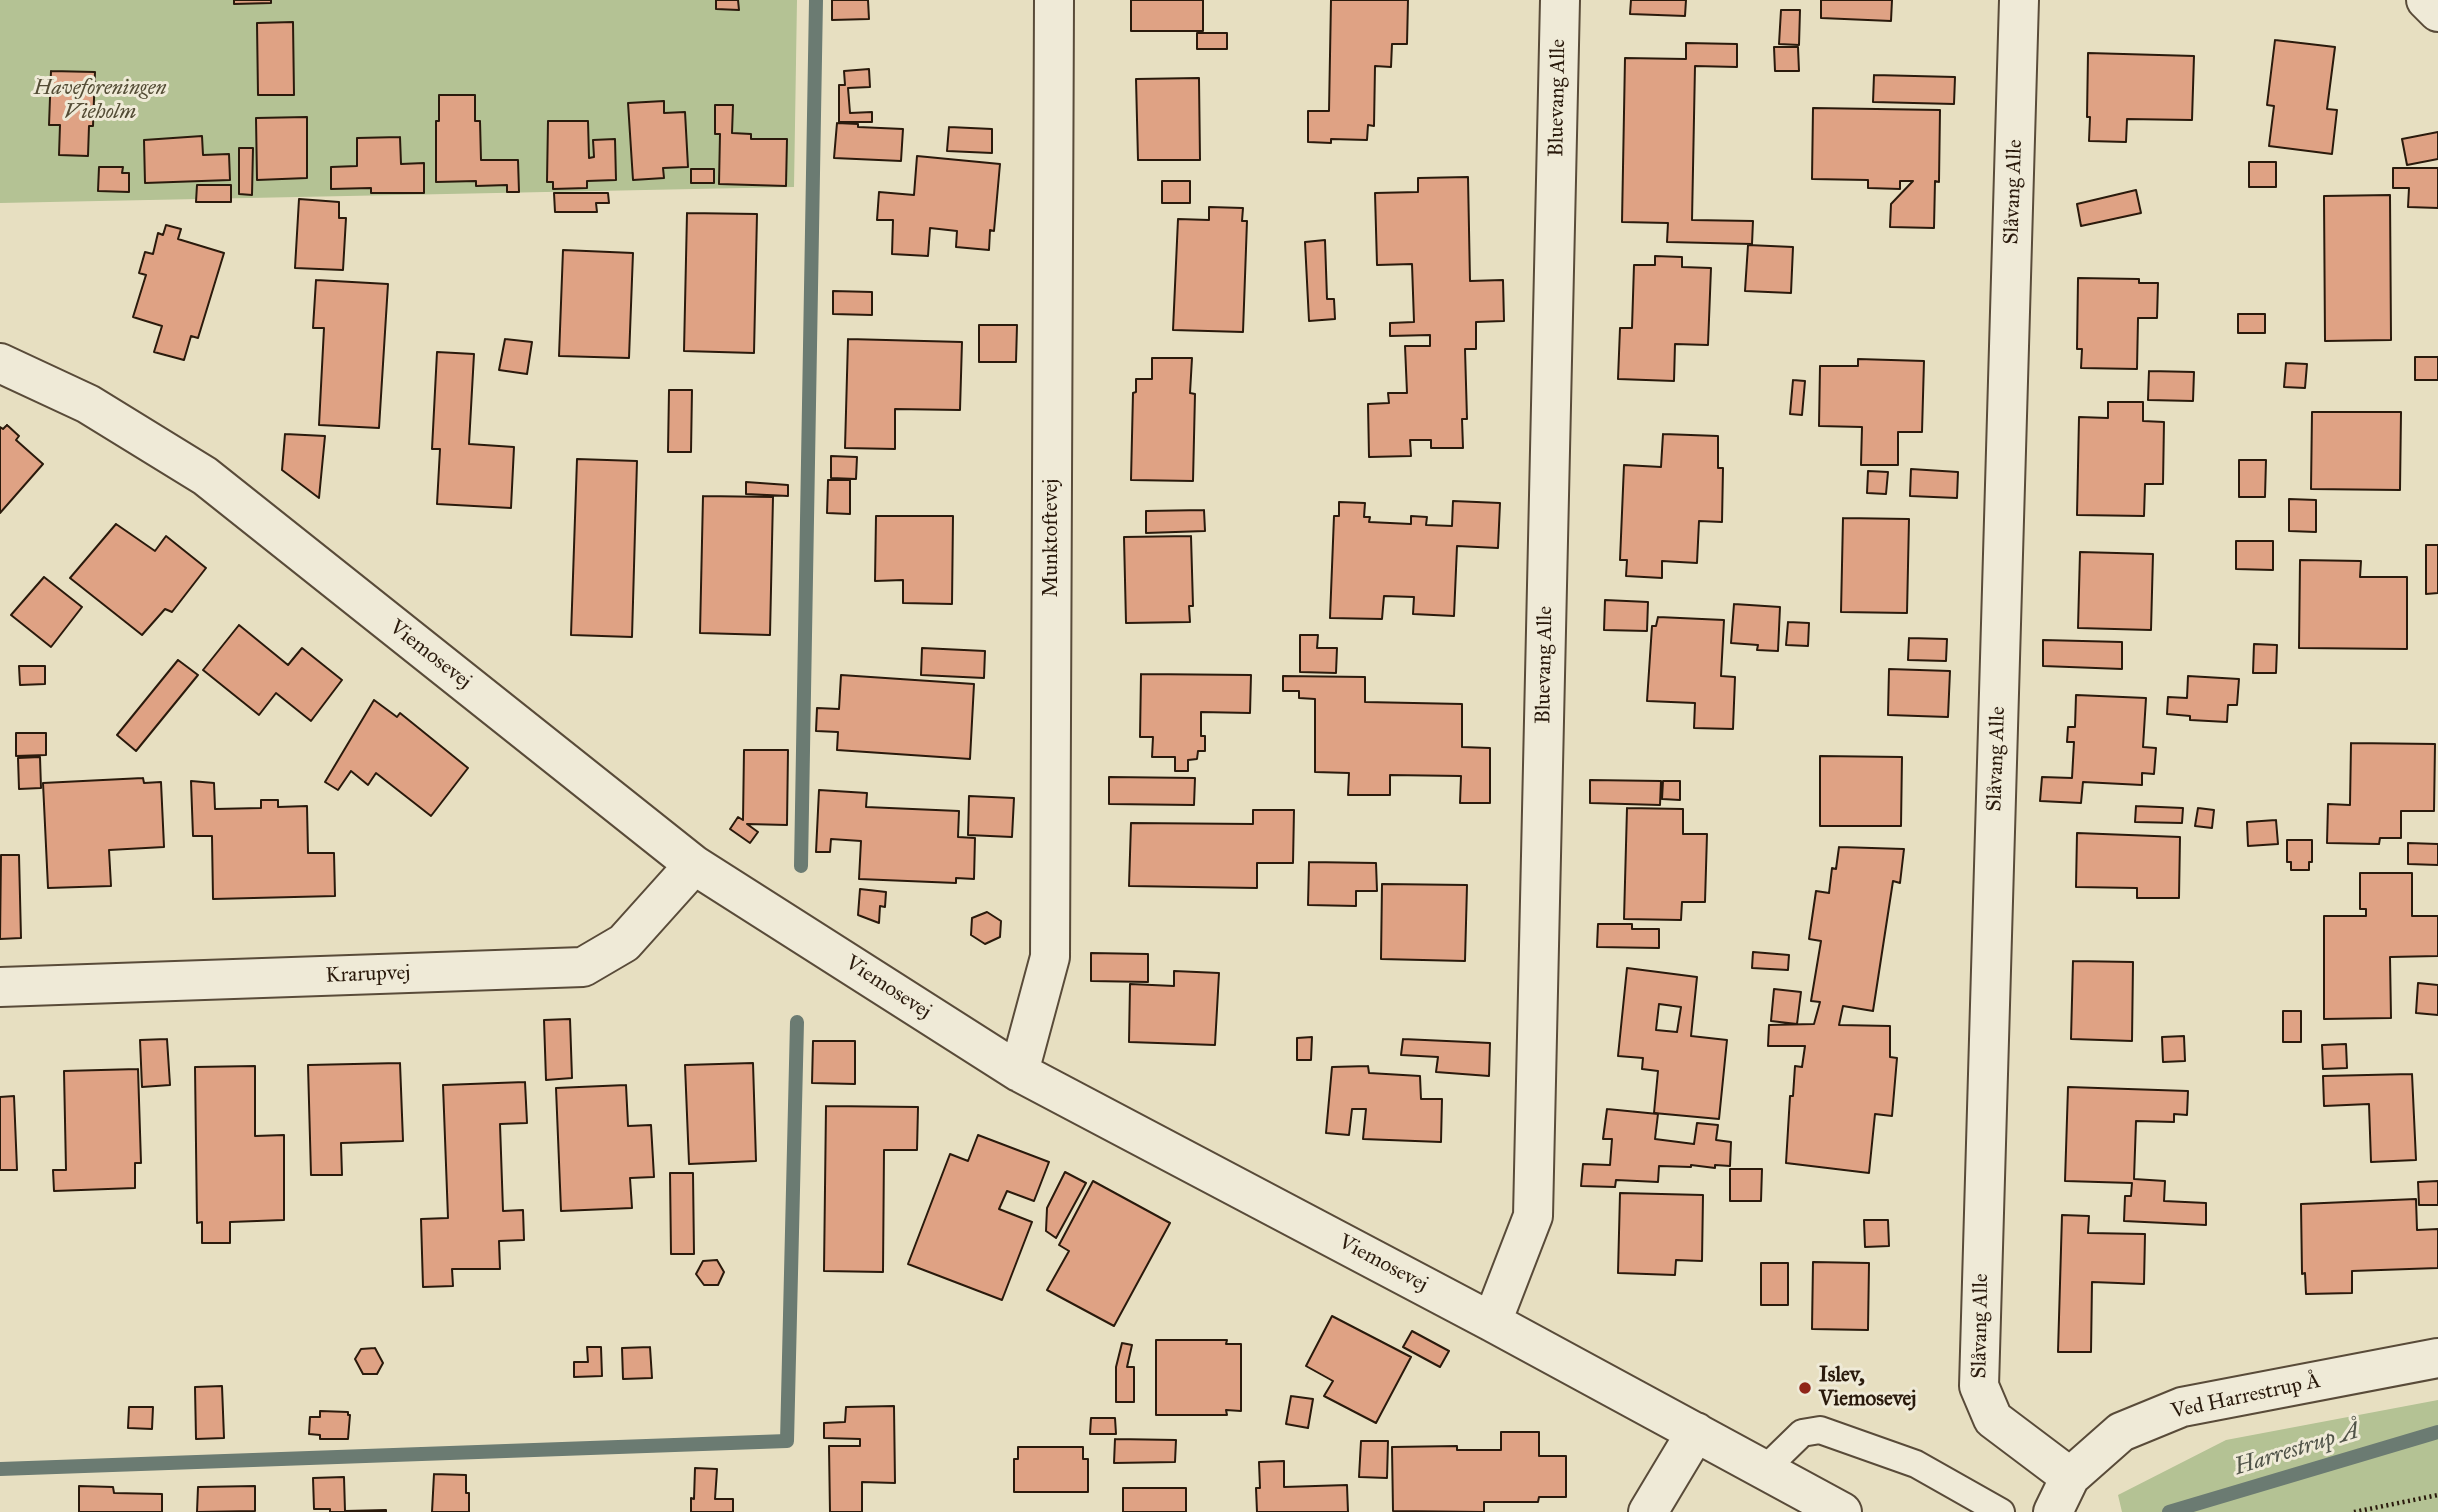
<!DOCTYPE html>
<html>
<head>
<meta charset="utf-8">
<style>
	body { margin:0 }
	canvas { display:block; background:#e7dfc1 }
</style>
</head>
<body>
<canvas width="2438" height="1512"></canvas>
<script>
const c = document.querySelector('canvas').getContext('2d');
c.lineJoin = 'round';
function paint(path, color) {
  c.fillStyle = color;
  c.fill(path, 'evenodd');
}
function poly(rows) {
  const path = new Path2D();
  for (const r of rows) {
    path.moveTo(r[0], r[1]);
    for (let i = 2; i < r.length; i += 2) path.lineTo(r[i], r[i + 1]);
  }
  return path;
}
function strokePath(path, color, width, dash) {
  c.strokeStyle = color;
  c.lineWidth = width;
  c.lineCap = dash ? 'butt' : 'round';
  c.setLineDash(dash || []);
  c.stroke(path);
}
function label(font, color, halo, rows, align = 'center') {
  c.font = font + ' "IM FELL Great Primer",serif';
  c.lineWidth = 6;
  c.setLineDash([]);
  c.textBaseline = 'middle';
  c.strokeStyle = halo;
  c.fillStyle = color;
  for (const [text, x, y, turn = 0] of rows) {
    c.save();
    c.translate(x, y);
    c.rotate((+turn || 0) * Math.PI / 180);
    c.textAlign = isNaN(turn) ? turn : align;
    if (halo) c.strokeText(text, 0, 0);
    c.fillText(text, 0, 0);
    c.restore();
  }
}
const green = poly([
	[0,0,797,0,794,187,0,203],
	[2438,1400,2438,1512,2122,1512,2118,1495,2226,1440]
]);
const stream = poly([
	[801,866,816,0],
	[0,1469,787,1441,797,1022],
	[2169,1512,2438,1432]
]);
const building = poly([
	[234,0,271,0,271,3,234,4,234,0],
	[716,0,738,0,739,10,716,9,716,0],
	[832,0,868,0,869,19,832,20,832,0],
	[1131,0,1203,0,1203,31,1131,31,1131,0],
	[1331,0,1408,0,1407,44,1392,44,1391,67,1375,66,1374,126,1368,125,1367,140,1331,139,1331,143,1308,142,1308,111,1329,111,1331,0],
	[1631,0,1686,0,1685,16,1630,14,1631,0],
	[1821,0,1892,0,1891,21,1821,18,1821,0],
	[1781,10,1800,10,1799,45,1779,44,1781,10],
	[293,22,294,95,258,95,257,23,293,22],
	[1197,33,1227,33,1227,49,1197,49,1197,33],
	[2275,40,2335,47,2327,109,2337,110,2332,154,2269,146,2274,106,2267,105,2275,40],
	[1686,43,1737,44,1737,67,1695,66,1692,220,1753,221,1752,244,1667,242,1668,223,1622,222,1625,58,1686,59,1686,43],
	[1774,47,1798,47,1799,71,1775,71,1774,47],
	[2088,53,2194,56,2192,120,2127,119,2126,142,2089,141,2090,117,2087,117,2088,53],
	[869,69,870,87,848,88,850,113,872,112,872,122,839,122,839,85,845,85,844,71,869,69],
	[51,71,95,72,93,126,89,126,88,156,59,155,60,125,49,125,51,71],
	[1874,75,1955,77,1954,104,1873,102,1874,75],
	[1199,78,1200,160,1138,160,1136,79,1199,78],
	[439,95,475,95,475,121,480,121,481,160,518,160,519,192,507,192,507,185,476,186,476,181,436,182,436,121,439,121,439,95],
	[664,101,664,113,685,112,688,167,663,168,664,178,633,180,628,103,664,101],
	[715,105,733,105,732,133,751,134,751,139,787,139,786,186,719,184,720,134,715,134,715,105],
	[1813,108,1940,110,1939,182,1935,181,1934,228,1890,227,1891,204,1913,181,1900,181,1900,189,1868,188,1868,180,1812,179,1813,108],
	[307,117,307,178,257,180,256,118,307,117],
	[548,121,588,121,589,158,594,157,593,140,615,139,616,180,587,181,587,188,553,189,553,182,547,182,548,121],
	[837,123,858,124,858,127,903,129,901,161,834,158,837,123],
	[949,127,992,129,992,153,947,151,949,127],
	[2438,132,2438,159,2407,165,2402,139,2438,132],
	[202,136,203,155,229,154,230,180,145,183,144,140,202,136],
	[400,137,401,164,424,163,424,193,371,193,371,188,331,189,331,167,357,166,357,138,400,137],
	[239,148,253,148,252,195,239,194,239,148],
	[917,156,1000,164,994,231,990,230,989,250,956,247,957,231,930,228,928,256,892,254,893,220,877,220,879,192,914,195,917,156],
	[2249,162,2276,162,2276,187,2249,187,2249,162],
	[99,167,123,167,122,173,129,173,129,192,98,191,99,167],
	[2393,168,2438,168,2438,208,2408,207,2409,188,2393,188,2393,168],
	[691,169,714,169,714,183,691,183,691,169],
	[1468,177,1470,281,1503,280,1504,321,1476,322,1476,349,1465,349,1467,419,1462,419,1463,448,1431,448,1431,440,1410,440,1411,456,1369,457,1368,404,1389,403,1388,393,1407,393,1405,346,1430,346,1430,335,1390,336,1390,323,1414,322,1412,264,1377,265,1375,193,1418,192,1418,178,1468,177],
	[1162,181,1190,181,1190,203,1162,203,1162,181],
	[197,185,231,185,231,202,196,202,197,185],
	[2136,190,2141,213,2081,226,2077,204,2136,190],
	[554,193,608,193,609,203,596,203,597,212,555,212,554,193],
	[2390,195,2391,340,2325,341,2324,196,2390,195],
	[299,199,339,202,339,218,346,218,343,270,295,268,299,199],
	[1209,207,1243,208,1242,221,1247,221,1243,332,1173,330,1178,219,1209,220,1209,207],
	[687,213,757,214,754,353,684,351,687,213],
	[166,225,181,229,178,239,224,253,198,338,191,336,184,360,154,352,162,326,133,317,146,275,139,273,145,252,153,254,158,233,163,235,166,225],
	[1325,240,1327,299,1334,299,1335,319,1309,321,1305,242,1325,240],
	[1748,245,1793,247,1791,293,1745,291,1748,245],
	[563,250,633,253,629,358,559,356,563,250],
	[1655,256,1682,257,1682,267,1711,268,1708,345,1675,344,1674,381,1618,379,1620,328,1632,328,1634,265,1655,265,1655,256],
	[2078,278,2139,279,2139,283,2158,283,2157,318,2138,318,2137,369,2081,368,2082,349,2077,349,2078,278],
	[316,280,388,284,379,428,319,425,324,328,313,328,316,280],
	[833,291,872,292,872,315,833,314,833,291],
	[2238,314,2265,314,2265,333,2238,333,2238,314],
	[979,325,1017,325,1016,362,979,362,979,325],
	[505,339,532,342,527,374,499,370,505,339],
	[848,339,962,342,960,410,895,409,895,449,845,448,848,339],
	[437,352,474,354,469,444,514,447,511,508,437,504,440,449,432,449,437,352],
	[2415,357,2438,357,2438,380,2415,380,2415,357],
	[1152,358,1192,358,1190,393,1195,394,1193,481,1131,480,1133,393,1136,392,1136,379,1152,379,1152,358],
	[1858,359,1924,361,1922,432,1898,432,1898,465,1861,465,1862,427,1819,426,1820,366,1858,366,1858,359],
	[2286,363,2307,364,2305,388,2284,387,2286,363],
	[2149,371,2194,372,2193,401,2148,400,2149,371],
	[1793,380,1805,381,1802,415,1790,414,1793,380],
	[669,390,692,390,691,452,668,452,669,390],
	[2108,402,2143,402,2143,421,2164,422,2163,484,2145,484,2144,516,2077,515,2079,417,2108,418,2108,402],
	[2312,412,2401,412,2400,490,2311,489,2312,412],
	[7,425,19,436,16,440,43,464,0,513,0,427,3,429,7,425],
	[285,434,325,436,319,498,282,470,285,434],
	[1663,434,1718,436,1718,468,1723,468,1722,522,1699,521,1697,563,1662,561,1662,578,1626,576,1627,560,1620,560,1624,465,1661,467,1663,434],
	[831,456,857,457,856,479,831,478,831,456],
	[577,459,637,461,632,637,571,635,577,459],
	[2239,460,2266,460,2265,497,2239,497,2239,460],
	[1911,469,1958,472,1957,498,1910,496,1911,469],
	[1868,471,1888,472,1886,494,1867,493,1868,471],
	[828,480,850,480,850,514,827,513,828,480],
	[746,482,788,485,788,496,746,494,746,482],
	[703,496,773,497,770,635,700,633,703,496],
	[2289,499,2316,500,2316,532,2289,531,2289,499],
	[1453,501,1500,503,1498,548,1457,546,1454,616,1413,614,1414,597,1384,596,1382,619,1330,618,1334,516,1339,516,1339,502,1365,503,1364,517,1370,517,1369,522,1411,524,1411,516,1427,517,1426,525,1452,526,1453,501],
	[1204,510,1205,531,1146,533,1146,511,1204,510],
	[876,516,953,516,952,604,903,603,903,580,875,581,876,516],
	[1843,518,1909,519,1907,613,1841,612,1843,518],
	[116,524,155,551,166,536,206,568,172,612,165,609,142,635,70,578,116,524],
	[1191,536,1193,606,1189,606,1190,622,1126,623,1124,537,1191,536],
	[2236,541,2273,541,2273,570,2236,569,2236,541],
	[2426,545,2438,545,2438,593,2426,594,2426,545],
	[2080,552,2153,554,2151,630,2078,628,2080,552],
	[2300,560,2361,561,2360,577,2407,577,2407,649,2299,648,2300,560],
	[44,577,82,607,51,647,11,615,44,577],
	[1605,600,1648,602,1647,631,1604,630,1605,600],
	[1734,604,1780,607,1778,651,1757,650,1758,645,1731,643,1734,604],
	[1658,617,1724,620,1721,676,1735,677,1733,729,1694,728,1695,703,1647,701,1652,626,1656,626,1658,617],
	[1788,622,1809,623,1808,646,1786,645,1788,622],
	[239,625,288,665,302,648,342,680,311,721,276,693,259,715,203,670,239,625],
	[1300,635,1318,635,1317,648,1337,648,1336,673,1300,672,1300,635],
	[1909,638,1947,639,1946,661,1908,660,1909,638],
	[2043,640,2122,642,2122,669,2043,666,2043,640],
	[2254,644,2277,645,2276,673,2253,673,2254,644],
	[922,648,985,651,984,678,921,675,922,648],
	[178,660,198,675,136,751,117,735,178,660],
	[19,666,45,666,45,684,20,685,19,666],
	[1889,669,1950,671,1948,717,1888,715,1889,669],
	[1141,674,1251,675,1250,713,1201,712,1201,736,1205,736,1205,751,1198,751,1197,759,1188,760,1188,771,1175,771,1175,757,1152,757,1153,737,1140,737,1141,674],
	[841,675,974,684,970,759,837,750,838,732,816,731,817,708,839,709,841,675],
	[1283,676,1365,677,1365,702,1462,704,1462,747,1490,748,1490,803,1460,803,1461,776,1390,775,1390,795,1348,795,1349,773,1315,772,1315,699,1299,698,1299,691,1283,691,1283,676],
	[2188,676,2239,679,2237,705,2228,705,2227,722,2190,720,2190,716,2167,714,2168,697,2187,698,2188,676],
	[2076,695,2146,698,2143,747,2156,748,2154,774,2142,773,2142,785,2083,782,2081,803,2040,801,2042,777,2072,778,2074,742,2067,742,2068,727,2075,727,2076,695],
	[374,700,397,717,400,713,468,768,431,816,376,773,368,785,351,771,338,790,325,782,374,700],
	[16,733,46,733,46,755,16,756,16,733],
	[2351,743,2435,744,2434,811,2401,811,2401,838,2380,838,2379,844,2327,843,2328,804,2350,805,2351,743],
	[744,750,788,750,787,825,747,824,758,832,750,843,730,829,738,817,743,820,744,750],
	[1820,756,1902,757,1901,826,1820,826,1820,756],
	[40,757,41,788,19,789,18,758,40,757],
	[1109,777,1195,778,1194,805,1109,804,1109,777],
	[143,778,144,783,161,782,164,847,109,850,111,886,48,888,43,783,143,778],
	[1590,780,1661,781,1660,805,1590,803,1590,780],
	[191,781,214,783,215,809,261,808,261,800,278,800,278,807,307,806,308,853,334,853,335,896,213,899,212,836,193,836,191,781],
	[1663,781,1680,781,1680,800,1662,799,1663,781],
	[819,790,867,793,866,807,959,811,958,837,975,838,974,879,956,878,956,883,859,879,861,841,831,839,830,852,816,852,819,790],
	[969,796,1014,798,1012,837,968,835,969,796],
	[2136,806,2183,808,2182,823,2135,822,2136,806],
	[1627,808,1683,809,1683,834,1707,834,1705,902,1682,902,1681,920,1624,919,1627,808],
	[2198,808,2214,810,2212,828,2195,826,2198,808],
	[1253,810,1294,810,1293,863,1257,863,1257,888,1129,886,1131,823,1253,824,1253,810],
	[2276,820,2278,844,2248,846,2247,822,2276,820],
	[2077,833,2180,837,2179,898,2137,898,2137,888,2076,887,2077,833],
	[2287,840,2312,840,2312,862,2309,862,2309,870,2291,870,2291,862,2287,862,2287,840],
	[2408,843,2438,844,2438,865,2408,864,2408,843],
	[1839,847,1904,849,1900,883,1893,881,1873,1011,1843,1006,1839,1025,1890,1026,1890,1057,1897,1058,1892,1116,1875,1114,1869,1173,1786,1163,1790,1096,1793,1096,1795,1066,1802,1067,1805,1046,1768,1046,1769,1025,1814,1024,1820,1002,1811,1001,1821,941,1809,939,1816,891,1829,893,1832,868,1836,869,1839,847],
	[1,855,19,855,21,938,0,939,1,855],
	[1309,862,1376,863,1377,891,1356,891,1356,906,1308,905,1309,862],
	[2360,873,2412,873,2412,916,2438,916,2438,956,2390,957,2391,1018,2324,1019,2324,916,2366,916,2366,909,2360,909,2360,873],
	[1382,884,1467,885,1465,961,1381,959,1382,884],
	[860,889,886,892,885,907,880,906,879,923,858,915,860,889],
	[987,912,1001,921,1000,937,985,944,971,935,972,918,987,912],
	[1598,924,1632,924,1632,929,1659,929,1659,948,1597,947,1598,924],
	[1753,952,1789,955,1788,970,1752,968,1753,952],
	[1091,953,1148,954,1148,982,1091,981,1091,953],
	[2073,961,2133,962,2132,1041,2071,1039,2073,961],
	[1627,968,1697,977,1691,1036,1727,1040,1719,1119,1654,1113,1658,1071,1642,1069,1643,1058,1618,1056,1627,968],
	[1659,1004,1681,1007,1677,1032,1656,1030,1659,1004],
	[1174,971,1219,973,1215,1045,1129,1042,1130,984,1174,986,1174,971],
	[2418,983,2438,985,2438,1015,2416,1013,2418,983],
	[1774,989,1801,992,1797,1024,1771,1021,1774,989],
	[2283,1011,2301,1011,2301,1042,2283,1042,2283,1011],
	[570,1019,572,1078,546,1080,544,1020,570,1019],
	[2184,1036,2185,1061,2163,1062,2162,1037,2184,1036],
	[1312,1037,1311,1060,1297,1060,1297,1038,1312,1037],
	[167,1039,170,1085,142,1087,140,1040,167,1039],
	[1403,1039,1490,1043,1489,1076,1436,1072,1438,1057,1401,1055,1403,1039],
	[813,1041,855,1041,855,1084,812,1083,813,1041],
	[2346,1044,2347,1068,2323,1069,2322,1045,2346,1044],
	[400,1063,403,1141,341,1143,342,1175,311,1175,308,1065,400,1063],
	[753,1063,756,1161,689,1164,685,1065,753,1063],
	[255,1066,255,1136,284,1135,284,1220,230,1222,230,1243,202,1243,202,1222,197,1223,195,1067,255,1066],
	[1368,1066,1369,1073,1420,1076,1421,1099,1442,1099,1441,1142,1363,1139,1366,1109,1352,1109,1349,1135,1326,1133,1332,1067,1368,1066],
	[138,1069,141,1163,135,1163,135,1188,54,1191,53,1170,66,1170,64,1071,138,1069],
	[2412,1074,2416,1160,2371,1162,2369,1104,2324,1106,2323,1076,2412,1074],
	[525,1082,527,1123,500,1124,503,1211,523,1210,524,1240,499,1241,500,1269,452,1269,453,1286,423,1287,421,1219,448,1218,443,1085,525,1082],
	[626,1085,628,1126,651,1125,654,1177,630,1178,632,1208,561,1211,556,1088,626,1085],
	[2068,1087,2188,1091,2187,1115,2174,1114,2174,1122,2136,1121,2134,1179,2165,1181,2164,1201,2206,1203,2206,1225,2124,1221,2125,1196,2131,1196,2132,1183,2065,1181,2068,1087],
	[14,1096,17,1170,0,1170,0,1097,14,1096],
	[826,1106,918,1107,917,1150,884,1150,883,1272,824,1271,826,1106],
	[1607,1109,1658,1114,1655,1139,1694,1144,1697,1123,1718,1125,1716,1140,1731,1142,1730,1166,1715,1165,1715,1168,1691,1165,1691,1167,1659,1166,1658,1182,1616,1180,1615,1187,1581,1186,1583,1164,1610,1165,1612,1139,1603,1139,1607,1109],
	[978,1135,1049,1162,1034,1201,1007,1191,999,1209,1032,1222,1002,1300,908,1264,950,1154,968,1161,978,1135],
	[1730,1169,1762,1169,1761,1201,1730,1201,1730,1169],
	[1065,1172,1086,1183,1056,1238,1046,1231,1047,1208,1065,1172],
	[670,1173,693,1173,694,1254,671,1254,670,1173],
	[1093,1181,1170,1223,1114,1326,1047,1290,1069,1251,1059,1245,1093,1181],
	[2438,1181,2438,1205,2419,1205,2418,1182,2438,1181],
	[1620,1193,1703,1195,1702,1261,1676,1260,1675,1275,1618,1273,1620,1193],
	[2416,1199,2417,1230,2438,1229,2438,1268,2352,1271,2352,1293,2306,1294,2305,1273,2302,1274,2301,1204,2416,1199],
	[2062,1215,2089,1216,2088,1233,2145,1234,2144,1284,2092,1282,2091,1352,2058,1352,2062,1215],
	[1864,1220,1888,1220,1889,1246,1865,1247,1864,1220],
	[717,1260,724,1272,718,1285,704,1285,696,1274,703,1261,717,1260],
	[1813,1262,1869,1263,1868,1330,1812,1329,1813,1262],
	[1761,1263,1788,1263,1788,1305,1761,1305,1761,1263],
	[1332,1316,1411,1357,1376,1423,1324,1396,1333,1381,1306,1366,1332,1316],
	[1412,1331,1449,1351,1440,1367,1403,1347,1412,1331],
	[1156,1340,1227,1340,1226,1344,1241,1344,1241,1411,1226,1410,1227,1415,1156,1415,1156,1340],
	[1122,1343,1132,1345,1127,1367,1134,1367,1134,1402,1116,1402,1116,1367,1122,1343],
	[587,1347,601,1347,602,1376,574,1377,574,1362,588,1362,587,1347],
	[650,1347,652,1378,623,1379,622,1348,650,1347],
	[375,1348,383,1363,377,1374,363,1374,355,1359,361,1349,375,1348],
	[222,1386,224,1438,196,1439,195,1387,222,1386],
	[1291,1396,1313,1399,1308,1428,1286,1424,1291,1396],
	[894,1406,895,1483,862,1482,862,1512,830,1512,829,1446,860,1446,860,1439,824,1438,824,1423,845,1422,846,1407,894,1406],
	[129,1407,153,1407,152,1429,128,1428,129,1407],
	[320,1411,348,1412,348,1415,350,1415,348,1439,320,1439,320,1435,309,1434,310,1417,320,1417,320,1411],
	[1091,1418,1115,1418,1116,1434,1090,1434,1091,1418],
	[1501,1432,1539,1432,1539,1456,1566,1456,1566,1497,1539,1497,1538,1502,1484,1502,1484,1512,1393,1511,1392,1447,1457,1446,1457,1450,1501,1450,1501,1432],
	[1115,1439,1176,1440,1175,1462,1114,1463,1115,1439],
	[1361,1441,1388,1441,1387,1478,1359,1477,1361,1441],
	[1018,1447,1083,1447,1083,1459,1088,1459,1088,1492,1014,1492,1014,1459,1018,1459,1018,1447],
	[1284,1461,1284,1487,1347,1485,1348,1512,1257,1512,1256,1488,1260,1488,1259,1462,1284,1461],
	[695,1468,717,1469,715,1499,733,1499,733,1512,691,1512,691,1498,694,1499,695,1468],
	[434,1474,466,1475,466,1493,469,1493,469,1512,432,1512,434,1474],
	[344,1477,345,1511,386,1510,386,1512,330,1512,330,1509,314,1509,313,1478,344,1477],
	[79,1486,113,1487,114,1493,162,1494,162,1512,79,1512,79,1486],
	[255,1486,255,1511,197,1512,198,1487,255,1486],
	[1123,1488,1186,1488,1186,1512,1123,1512,1123,1488]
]);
const path = poly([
	[2354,1512,2438,1495]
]);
const service = poly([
	[1764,1470,1802,1433,1820,1430,1916,1464,2001,1512]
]);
const minor = poly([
	[2019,0,1979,1386,1993,1419,2070,1477],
	[2426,0,2438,12],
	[0,363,88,404,205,476,694,865,1019,1072,1492,1322,1842,1512],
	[0,987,583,967,624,943,694,865],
	[1019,1072,1050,957,1054,0],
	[1492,1322,1533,1216,1560,0],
	[1648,1512,1696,1432],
	[2053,1512,2070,1477,2121,1432,2182,1407,2438,1358]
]);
const markers = [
	[1805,1388,7,"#8f2418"]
];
const parkNames = [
	["Haveforeningen",100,89],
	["Vieholm",100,113]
];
const streetNames = [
	["Bluevang Alle",1558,98,-89],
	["Slåvang Alle",2014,192,-88],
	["Munktoftevej",1052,538,-90],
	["Viemosevej",430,655,38],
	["Bluevang Alle",1545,665,-89],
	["Slåvang Alle",1997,759,-88],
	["Krarupvej",368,975,-2],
	["Viemosevej",888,988,33],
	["Viemosevej",1383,1264,28],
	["Slåvang Alle",1981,1326,-89],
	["Ved Harrestrup Å",2246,1397,-12]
];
const poiNames = [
	["Islev,",1819,1376],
	["Viemosevej",1819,1400]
];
const waterNames = [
	["Harrestrup Å",2297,1450,-17]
];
paint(green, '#b4c294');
strokePath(stream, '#6b7b72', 14);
paint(building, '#dfa284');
strokePath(building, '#2a1a0c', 2);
strokePath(service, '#594b39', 30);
strokePath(minor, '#594b39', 42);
strokePath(path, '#2a1a0c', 4.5, [2, 3.5]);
strokePath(service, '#efead7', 26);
strokePath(minor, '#efead7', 38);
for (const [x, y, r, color] of markers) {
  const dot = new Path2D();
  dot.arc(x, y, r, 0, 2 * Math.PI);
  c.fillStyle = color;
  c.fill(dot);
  strokePath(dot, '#efead7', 2.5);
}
label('italic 21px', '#534c35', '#efead7', parkNames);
label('21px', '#2a1a0c', '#efead7', streetNames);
label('bold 21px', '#2a1a0c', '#efead7', poiNames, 'left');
label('italic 23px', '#505348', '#efead7', waterNames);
</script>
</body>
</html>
